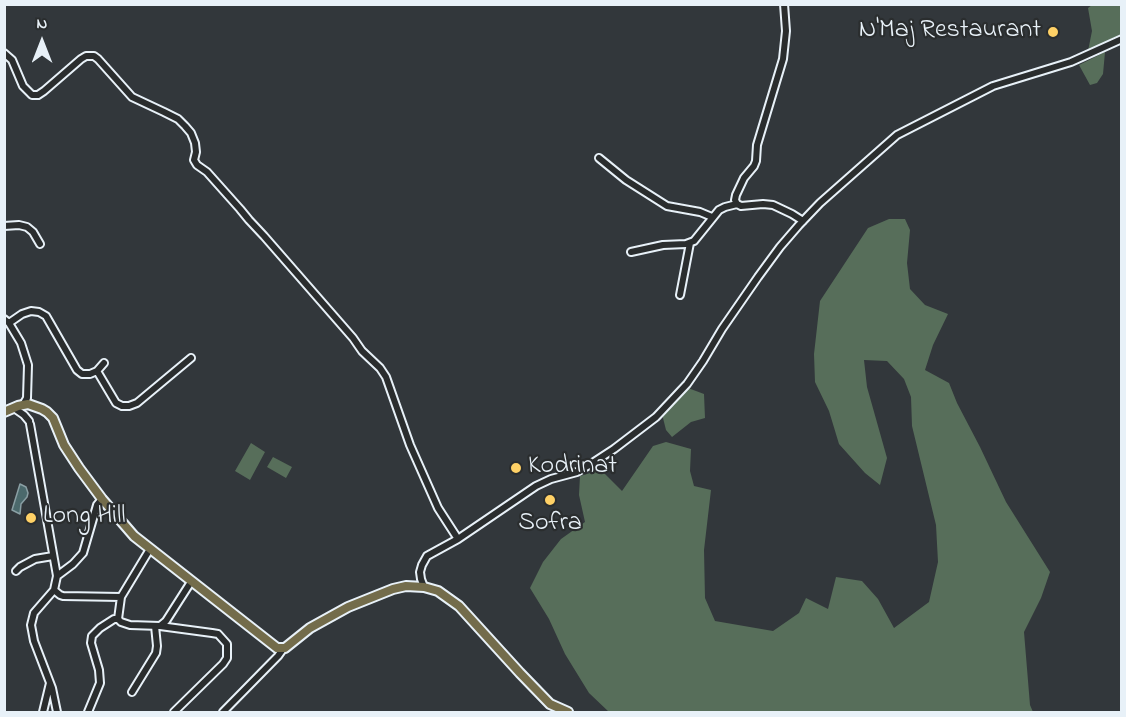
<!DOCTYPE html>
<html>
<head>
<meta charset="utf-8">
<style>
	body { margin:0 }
	#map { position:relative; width:1126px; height:717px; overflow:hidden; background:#32373b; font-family:"Indie Flower",sans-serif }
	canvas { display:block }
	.frame { position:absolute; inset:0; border:6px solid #e8f1f8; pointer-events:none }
	.north { position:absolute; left:12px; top:12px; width:60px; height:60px; -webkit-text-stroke:4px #2a2d2e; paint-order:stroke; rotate:0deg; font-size:16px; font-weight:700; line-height:24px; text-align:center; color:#e8f1f8 }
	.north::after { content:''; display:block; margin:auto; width:21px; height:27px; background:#e8f1f8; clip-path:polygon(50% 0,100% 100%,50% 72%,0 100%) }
</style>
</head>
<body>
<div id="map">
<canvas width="1126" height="717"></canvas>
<div class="frame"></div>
<div class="north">N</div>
</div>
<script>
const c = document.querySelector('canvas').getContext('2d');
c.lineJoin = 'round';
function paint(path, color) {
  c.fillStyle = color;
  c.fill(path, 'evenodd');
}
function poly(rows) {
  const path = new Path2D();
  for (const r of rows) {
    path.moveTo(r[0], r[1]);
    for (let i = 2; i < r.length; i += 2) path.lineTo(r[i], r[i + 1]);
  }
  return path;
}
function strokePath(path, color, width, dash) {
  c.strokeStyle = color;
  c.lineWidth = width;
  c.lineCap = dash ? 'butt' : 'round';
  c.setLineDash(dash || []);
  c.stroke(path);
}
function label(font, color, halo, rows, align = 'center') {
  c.font = font + ' "Indie Flower",sans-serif';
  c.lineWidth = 4.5;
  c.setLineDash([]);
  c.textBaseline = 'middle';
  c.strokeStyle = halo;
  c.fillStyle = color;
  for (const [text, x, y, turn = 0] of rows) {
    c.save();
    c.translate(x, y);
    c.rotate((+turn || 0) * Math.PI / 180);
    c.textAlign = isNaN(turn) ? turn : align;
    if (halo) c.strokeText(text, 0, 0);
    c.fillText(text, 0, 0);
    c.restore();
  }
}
const green = poly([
	[1092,5,1121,5,1121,34,1107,41,1088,51,1092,31,1088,8],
	[1105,52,1103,74,1097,83,1090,85,1079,65],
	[889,219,905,219,910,230,907,263,910,289,925,305,948,314,933,345,925,370,949,383,957,403,980,447,1006,502,1050,572,1041,598,1024,632,1030,705,1033,712,609,712,589,693,565,654,549,619,530,588,543,562,561,539,585,522,579,495,580,476,601,470,622,491,653,446,666,442,691,449,690,471,694,486,711,490,704,550,705,598,715,621,773,631,799,613,806,598,828,609,836,577,862,581,878,599,894,628,929,602,938,562,936,525,912,426,911,397,904,379,887,361,864,360,867,387,887,458,880,485,865,473,839,444,829,411,815,382,814,354,820,301,868,228],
	[688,388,704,394,705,418,691,422,672,437,666,430,662,414],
	[251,443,265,452,250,480,235,471],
	[273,457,292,467,286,478,267,467]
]);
const water = poly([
	[20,484,26,487,28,493,27,497,21,504,20,514,12,510,20,484]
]);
const minor = poly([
	[784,4,786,31,783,59,757,145,756,161,754,166,744,178,736,195,735,200,737,204,741,206,763,204,773,205,792,214,803,221],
	[4,53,12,60,23,86,32,95,38,95,44,91,81,59,86,56,94,56,98,59,132,97,164,112,178,119,185,126,191,133,195,143,196,152,194,160,197,165,207,172,240,209,249,220,264,236,353,338,362,351,380,368,386,377,410,445,438,508,458,539],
	[599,158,626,180,667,206,700,212,712,217],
	[4,226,19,225,27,227,33,232,40,244],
	[631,252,663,245,686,244,694,241,719,210,725,207,737,204],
	[680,295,690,243],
	[4,319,9,323,21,343,28,365,27,398,23,405],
	[9,323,22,314,31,311,39,312,46,316,77,370,82,374,90,374,97,371,104,363],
	[97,371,116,403,122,406,129,406,137,403,191,358],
	[14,408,24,415,29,421],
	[30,424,57,576,54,590,34,613,31,625,34,641,52,688,57,712],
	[16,571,20,567,35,559,53,556],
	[57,576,73,564,83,553,97,505,102,499],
	[424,587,421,579,420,572,422,565,427,556,458,539,536,486,551,479,577,472,591,464,614,449,656,417,687,384,703,361,722,329,758,277,780,247,799,225,820,203,897,135,993,86,1071,62,1122,39],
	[54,590,60,595,63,596,121,597,150,549],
	[118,619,121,622,130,625,160,626,166,621,189,585],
	[160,626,212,633,218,634,227,644,227,658,223,664,174,712],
	[132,692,156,653,157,646,155,626],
	[43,712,50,683],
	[88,712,100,683,99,670,91,643,92,636,100,628,114,619,118,619,121,597],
	[223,712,278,656,283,649]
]);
const major = poly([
	[4,412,18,406,28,404,42,409,47,412,53,418,64,445,79,468,102,499,134,536,277,648,285,648,310,628,348,607,393,589,406,586,424,587,438,591,459,606,520,673,550,704,568,712]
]);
const markers = [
	[1053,32,6,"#ffd166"],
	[516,468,6,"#ffd166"],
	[550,500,6,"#ffd166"],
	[31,518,6,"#ffd166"]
];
const poiNames = [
	["N'Maj Restaurant",1041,32,"right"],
	["Kodrinat",528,468],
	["Long Hill",43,518],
	["Sofra",550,525,"center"]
];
paint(green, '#576e5a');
paint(water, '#4b696c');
strokePath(water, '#8a9fa4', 1.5);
strokePath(minor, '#e8f1f8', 10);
strokePath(major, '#e8f1f8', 12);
strokePath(minor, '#2a2d2e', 6);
strokePath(major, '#736c4b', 8);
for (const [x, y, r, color] of markers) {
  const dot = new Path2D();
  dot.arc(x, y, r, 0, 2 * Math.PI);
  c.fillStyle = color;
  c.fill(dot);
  strokePath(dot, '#2a2d2e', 2);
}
label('26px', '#e8f1f8', '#2a2d2e', poiNames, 'left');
</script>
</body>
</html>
